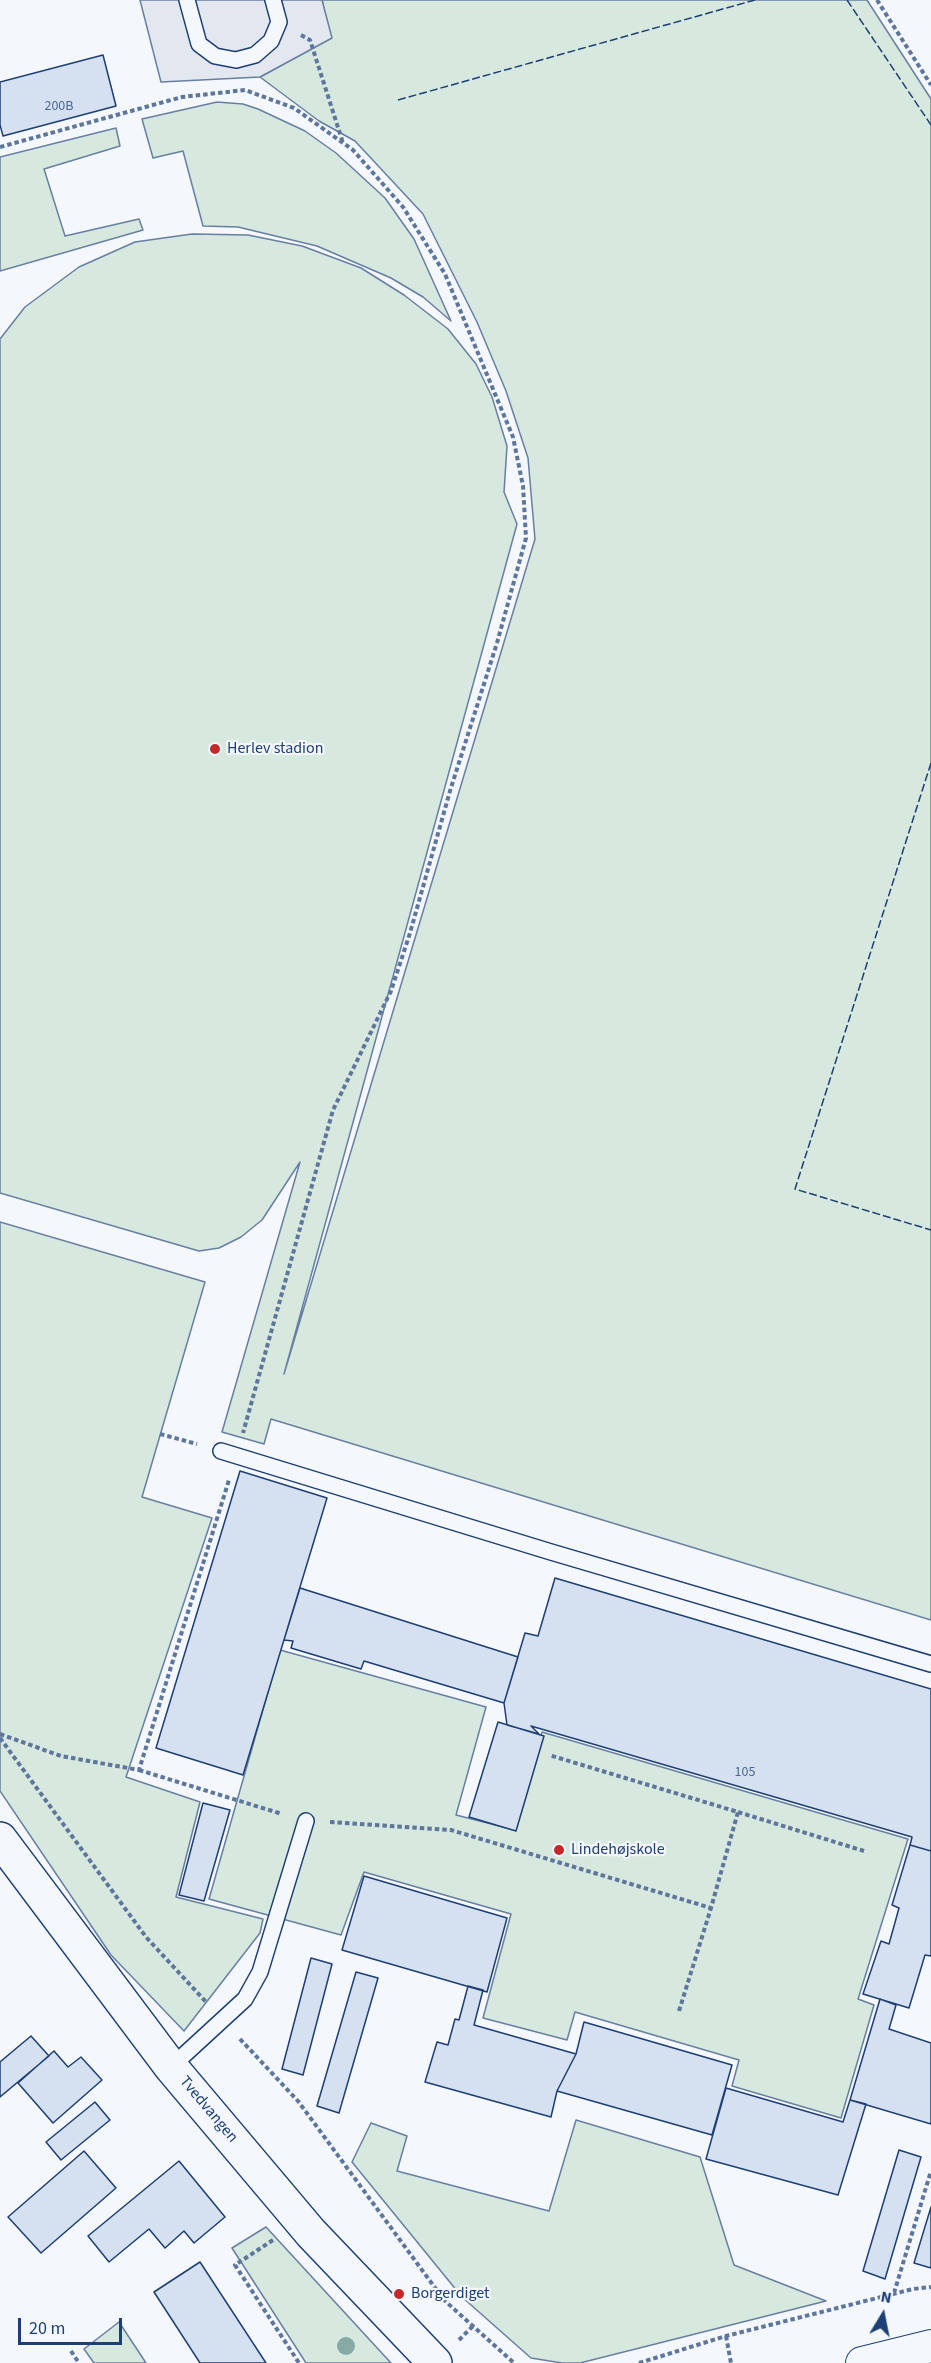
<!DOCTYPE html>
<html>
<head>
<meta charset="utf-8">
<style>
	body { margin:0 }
	#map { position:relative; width:931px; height:2363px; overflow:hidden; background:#f4f7fb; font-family:"Source Sans 3",sans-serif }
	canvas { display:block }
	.north { position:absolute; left:853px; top:2285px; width:60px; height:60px; -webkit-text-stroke:4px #f4f7fb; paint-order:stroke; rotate:10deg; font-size:16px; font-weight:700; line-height:24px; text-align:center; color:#1d3f73 }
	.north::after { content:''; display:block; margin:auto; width:21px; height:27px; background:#1d3f73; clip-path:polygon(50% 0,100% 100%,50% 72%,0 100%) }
	.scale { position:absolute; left:18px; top:2318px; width:104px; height:27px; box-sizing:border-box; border:3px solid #1d3f73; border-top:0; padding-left:8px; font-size:18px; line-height:21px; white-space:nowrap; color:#1d3f73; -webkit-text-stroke:4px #f4f7fb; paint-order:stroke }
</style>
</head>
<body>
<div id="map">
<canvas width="931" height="2363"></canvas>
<div class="north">N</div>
<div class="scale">20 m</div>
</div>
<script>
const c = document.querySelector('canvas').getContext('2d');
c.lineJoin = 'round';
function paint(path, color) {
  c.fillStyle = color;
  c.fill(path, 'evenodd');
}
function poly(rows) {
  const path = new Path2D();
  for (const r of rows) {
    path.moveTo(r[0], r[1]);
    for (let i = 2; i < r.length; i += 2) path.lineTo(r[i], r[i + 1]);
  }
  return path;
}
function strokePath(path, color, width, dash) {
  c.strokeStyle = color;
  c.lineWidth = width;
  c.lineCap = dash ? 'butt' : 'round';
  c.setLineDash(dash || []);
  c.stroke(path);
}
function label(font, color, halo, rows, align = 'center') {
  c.font = font + ' "Source Sans 3",sans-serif';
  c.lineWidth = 4.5;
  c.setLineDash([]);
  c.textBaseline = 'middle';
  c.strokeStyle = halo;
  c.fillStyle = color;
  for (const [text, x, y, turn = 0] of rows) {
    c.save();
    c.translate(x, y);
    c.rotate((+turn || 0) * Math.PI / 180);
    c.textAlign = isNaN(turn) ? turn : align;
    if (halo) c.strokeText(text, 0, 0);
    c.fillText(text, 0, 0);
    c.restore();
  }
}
const green = poly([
	[322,0,867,0,931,99,931,1620,271,1419,264,1444,222,1432,300,1162,262,1220,241,1237,219,1248,199,1251,0,1193,0,339,25,307,79,267,135,242,192,234,248,235,302,246,361,268,404,295,448,329,476,364,492,397,507,446,504,492,517,524,284,1374,535,539,528,458,506,391,477,322,423,214,355,141,319,121,260,77,331,38,322,0],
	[217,102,243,104,258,109,305,131,336,153,385,198,414,239,451,321,423,297,391,278,317,246,238,227,203,226,183,151,153,158,142,119,217,102],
	[116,128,120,146,44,169,65,236,139,219,143,230,0,271,0,157,116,128],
	[0,1222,205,1282,142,1497,212,1518,126,1777,200,1802,176,1897,263,1919,260,1933,184,2031,111,1955,0,1791,0,1222],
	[280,1650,486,1707,456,1815,511,1829,542,1732,908,1839,858,1999,874,2005,841,2118,732,2086,739,2060,575,2012,567,2040,483,2018,511,1914,364,1872,341,1935,209,1899,280,1650],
	[576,2120,700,2157,734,2265,826,2301,580,2363,562,2363,531,2358,462,2297,352,2162,371,2123,407,2136,397,2171,549,2211,576,2120],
	[266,2227,391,2363,306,2363,232,2248,266,2227],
	[119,2322,146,2363,94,2363,84,2349,119,2322]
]);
const parking = poly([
	[140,0,322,0,332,38,260,77,161,82,140,0]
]);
const building = poly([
	[103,55,116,106,3,136,0,125,0,82,103,55],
	[240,1471,327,1498,243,1775,156,1748,240,1471],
	[555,1578,931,1689,931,1851,910,1845,912,1837,531,1726,539,1734,507,1725,504,1703,525,1633,538,1636,555,1578],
	[300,1588,518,1657,504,1703,364,1661,361,1669,291,1648,293,1641,284,1640,300,1588],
	[498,1722,544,1736,516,1831,469,1817,498,1722],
	[203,1803,230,1810,204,1901,179,1895,203,1803],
	[910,1845,931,1851,931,1956,925,1955,909,2008,863,1994,881,1941,889,1944,899,1908,892,1905,910,1845],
	[364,1876,507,1918,487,1992,342,1950,364,1876],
	[311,1958,332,1964,303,2075,282,2069,311,1958],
	[356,1972,378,1978,339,2113,317,2106,356,1972],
	[468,1986,483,1990,474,2025,576,2054,557,2091,551,2117,425,2082,437,2042,448,2045,455,2019,459,2020,468,1986],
	[880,1999,896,2005,889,2029,931,2043,931,2124,850,2100,880,1999],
	[584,2022,732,2065,712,2135,557,2091,576,2054,584,2022],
	[31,2036,49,2056,0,2097,0,2062,31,2036],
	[54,2051,68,2067,81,2057,102,2080,53,2123,18,2083,54,2051],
	[726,2088,843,2122,850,2100,866,2104,838,2195,706,2159,726,2088],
	[95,2102,110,2120,61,2160,46,2142,95,2102],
	[899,2150,921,2157,885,2279,863,2271,899,2150],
	[84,2151,116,2188,41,2253,8,2217,84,2151],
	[179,2161,225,2217,194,2243,184,2231,165,2248,149,2229,109,2262,88,2236,179,2161],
	[931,2207,931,2268,914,2263,931,2207],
	[200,2262,266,2363,200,2363,154,2292,200,2262]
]);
const path = poly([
	[877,0,931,85],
	[301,35,310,40,343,143],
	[0,147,182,97,245,90,294,108,353,150,403,207,445,274,513,437,523,486,526,538,497,643,450,791,410,933,391,991,333,1110,243,1433],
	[160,1434,197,1444],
	[0,1734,61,1756,139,1770,229,1480],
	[0,1738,146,1937,206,2002],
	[139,1770,282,1814],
	[738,1812,864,1851],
	[330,1822,451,1830,711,1908,738,1812,549,1755],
	[679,2011,711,1908],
	[240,2039,298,2101,444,2300,514,2363],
	[273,2240,235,2265,299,2363],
	[894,2293,931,2171],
	[726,2336,731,2363],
	[459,2340,473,2326],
	[71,2351,79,2363],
	[639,2363,726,2336,913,2289,931,2287]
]);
const service = poly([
	[187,0,199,44,215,56,236,60,255,55,271,41,279,22,273,0],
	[221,1451,551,1552,931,1664],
	[171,2067,245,1999,260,1972,306,1821]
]);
const minor = poly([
	[862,2363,931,2346]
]);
const tertiary = poly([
	[0,1839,171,2067,311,2233,435,2363]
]);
const fence = poly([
	[847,0,931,125],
	[398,100,755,0],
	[931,763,795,1189,931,1230]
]);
const trees = [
	[346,2346]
];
const markers = [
	[215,749,6,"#c62828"],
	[559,1850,6,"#c62828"],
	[399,2294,6,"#c62828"]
];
const numberNames = [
	["200B",59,107],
	["105",745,1773]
];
const poiNames = [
	["Herlev stadion",227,749],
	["Lindehøjskole",571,1850],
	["Borgerdiget",411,2294]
];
const streetNames = [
	["Tvedvangen",208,2110,50]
];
paint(green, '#d7e8df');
strokePath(green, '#687fa3', 1.5);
paint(parking, '#e3e8f0');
strokePath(parking, '#687fa3', 1.5);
paint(building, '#d5e0f0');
strokePath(building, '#1d3f73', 1.5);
strokePath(service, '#1d3f73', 18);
strokePath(minor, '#1d3f73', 34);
strokePath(tertiary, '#1d3f73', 36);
strokePath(path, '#5e769c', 4, [4.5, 3]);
strokePath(service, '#f4f7fb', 15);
strokePath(minor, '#f4f7fb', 32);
strokePath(tertiary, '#f4f7fb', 33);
strokePath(fence, '#1d3f73', 1.5, [8, 3]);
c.fillStyle = '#86aba6';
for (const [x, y] of trees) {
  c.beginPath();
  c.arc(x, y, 9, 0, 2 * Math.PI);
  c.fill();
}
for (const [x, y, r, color] of markers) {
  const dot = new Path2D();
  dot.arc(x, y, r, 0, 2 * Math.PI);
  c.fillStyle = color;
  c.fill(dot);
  strokePath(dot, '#f4f7fb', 2);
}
label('14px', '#4b6792', null, numberNames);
label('16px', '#1d3f73', '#f4f7fb', poiNames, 'left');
label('16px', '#1d3f73', '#f4f7fb', streetNames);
</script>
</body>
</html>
